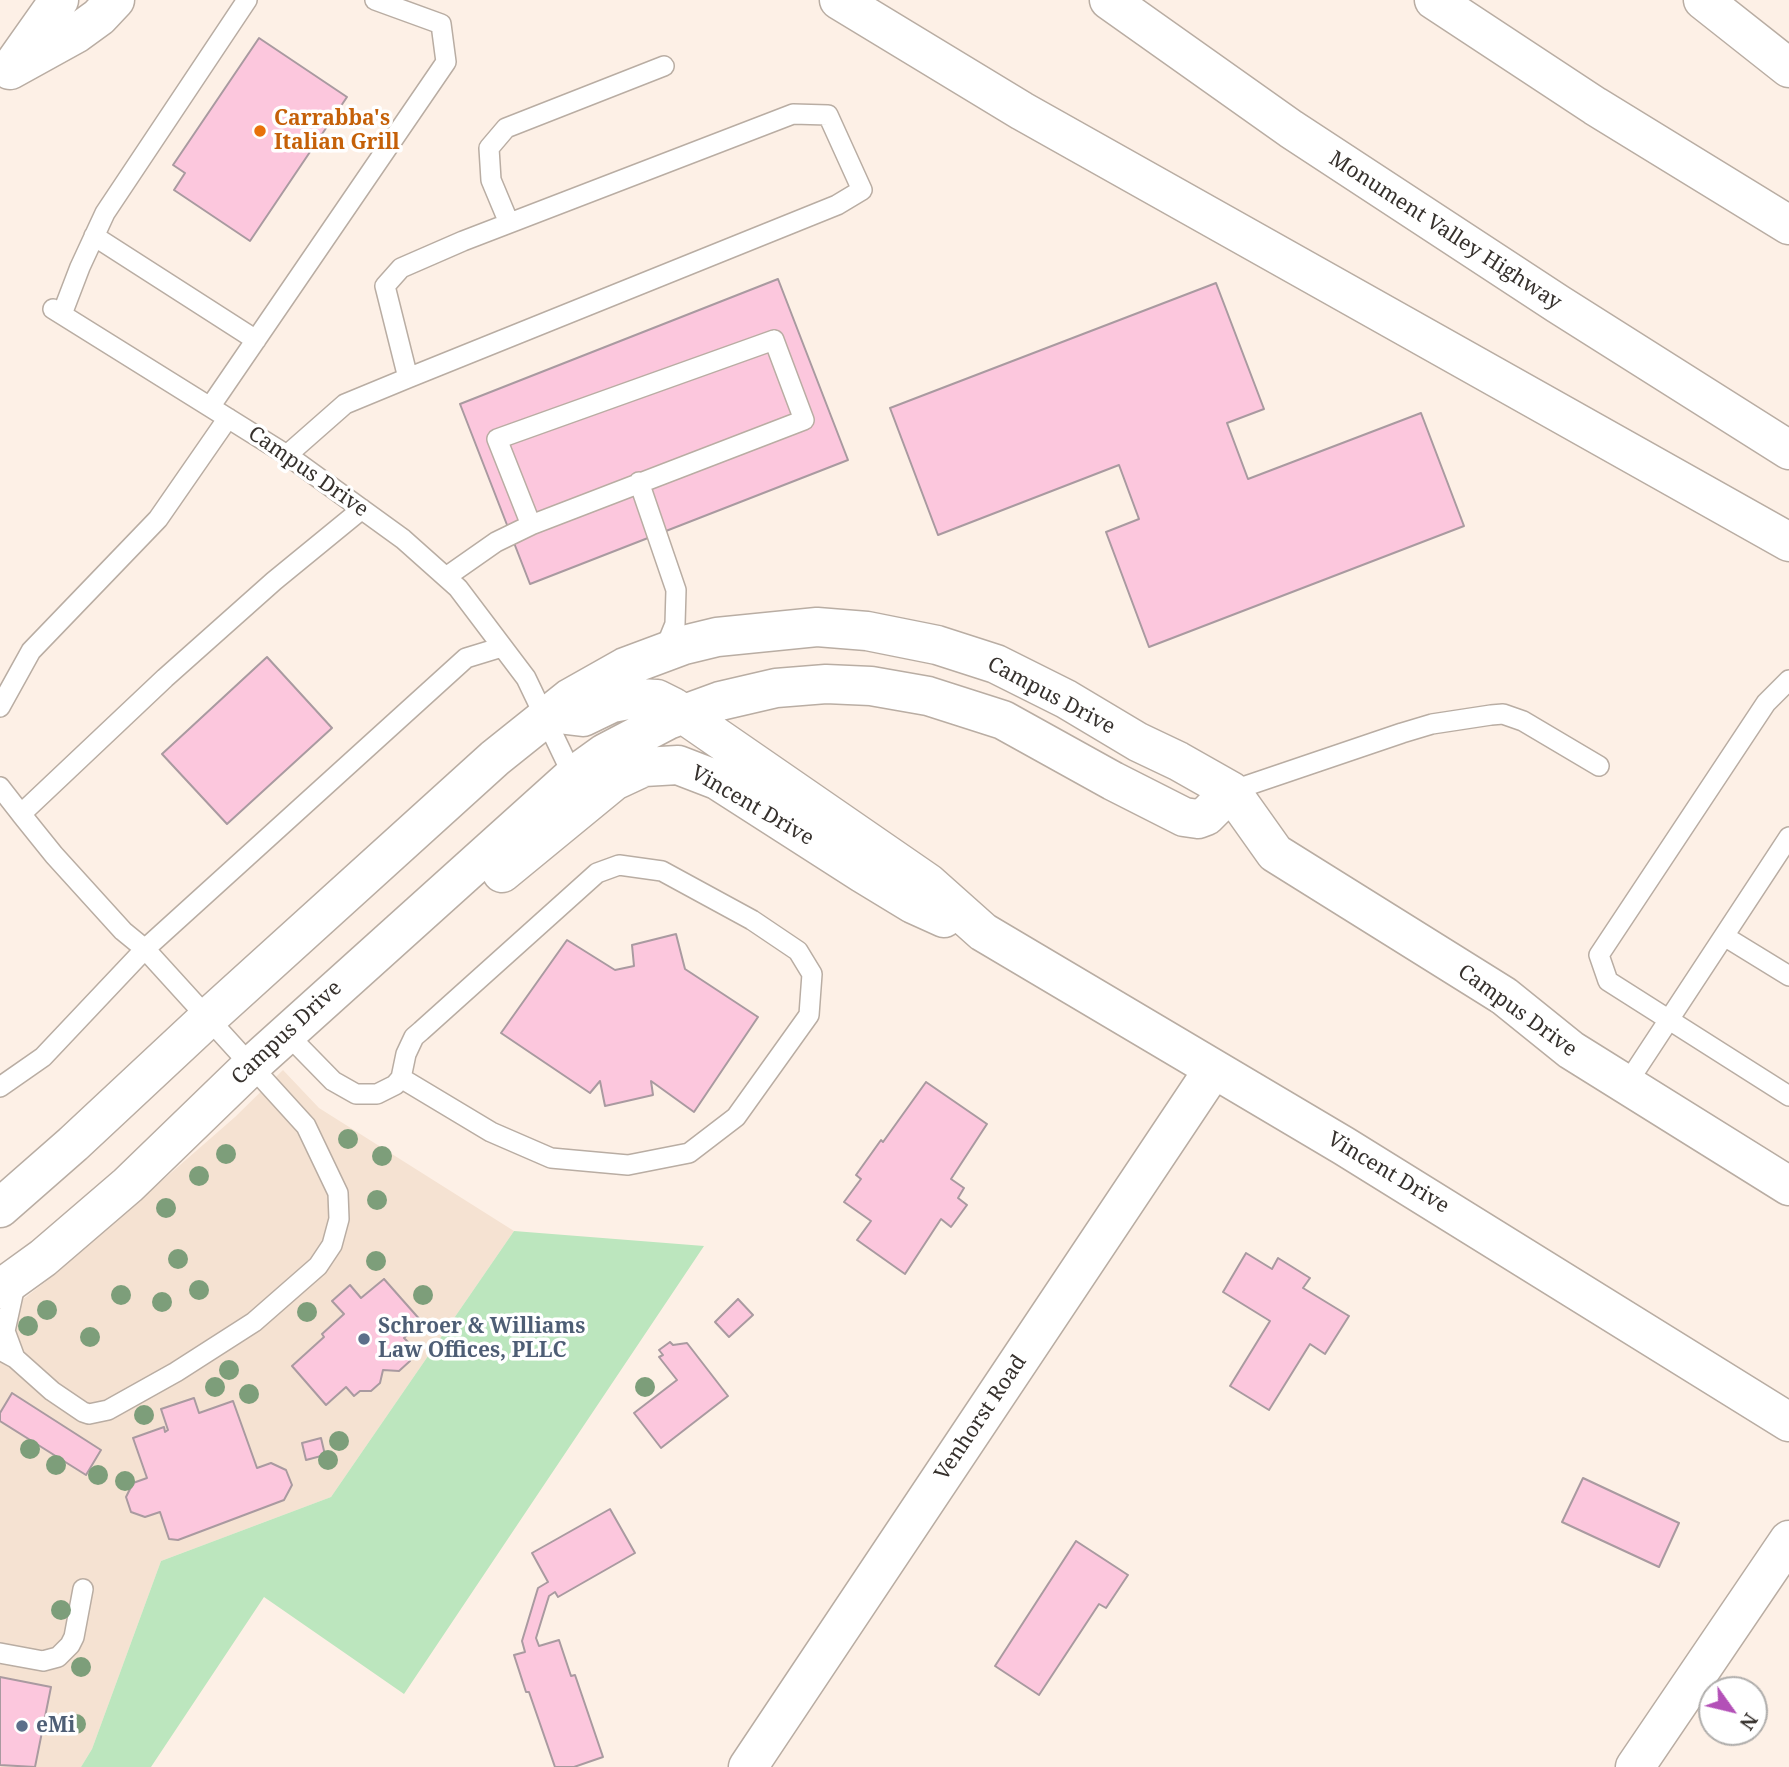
<!DOCTYPE html>
<html>
<head>
<meta charset="utf-8">
<style>
	body { margin:0 }
	#map { position:relative; width:1789px; height:1767px; overflow:hidden; background:#fdf0e6; font-family:"Noto Serif",serif }
	canvas { display:block }
	.north { position:absolute; left:1698px; top:1676px; width:70px; height:70px; box-sizing:border-box; background:#fff; border:2px solid #afadab; border-radius:50%; rotate:124deg; font-size:19px; font-weight:700; line-height:28px; text-align:center; color:#36312d }
	.north::after { content:''; display:block; margin:auto; width:24px; height:32px; background:#b350b7; clip-path:polygon(50% 0,100% 100%,50% 72%,0 100%) }
</style>
</head>
<body>
<div id="map">
<canvas width="1789" height="1767"></canvas>
<div class="north">N</div>
</div>
<script>
const c = document.querySelector('canvas').getContext('2d');
c.lineJoin = 'round';
function paint(path, color) {
  c.fillStyle = color;
  c.fill(path, 'evenodd');
}
function poly(rows) {
  const path = new Path2D();
  for (const r of rows) {
    path.moveTo(r[0], r[1]);
    for (let i = 2; i < r.length; i += 2) path.lineTo(r[i], r[i + 1]);
  }
  return path;
}
function strokePath(path, color, width, dash) {
  c.strokeStyle = color;
  c.lineWidth = width;
  c.lineCap = dash ? 'butt' : 'round';
  c.setLineDash(dash || []);
  c.stroke(path);
}
function label(font, color, halo, rows, align = 'center') {
  c.font = font + ' "Noto Serif",serif';
  c.lineWidth = 7;
  c.setLineDash([]);
  c.textBaseline = 'middle';
  c.strokeStyle = halo;
  c.fillStyle = color;
  for (const [text, x, y, turn = 0] of rows) {
    c.save();
    c.translate(x, y);
    c.rotate((+turn || 0) * Math.PI / 180);
    c.textAlign = isNaN(turn) ? turn : align;
    if (halo) c.strokeText(text, 0, 0);
    c.fillText(text, 0, 0);
    c.restore();
  }
}
const built = poly([
	[283,1070,319,1108,514,1231,331,1497,161,1561,92,1749,81,1767,0,1767,0,1311,26,1297,54,1275,235,1117]
]);
const green = poly([
	[514,1231,704,1246,404,1694,264,1597,151,1767,81,1767,92,1749,161,1561,331,1497]
]);
const building = poly([
	[259,38,347,97,250,241,174,190,185,173,173,165,259,38],
	[778,279,848,460,530,584,460,404,778,279],
	[1216,283,1264,409,1227,423,1248,479,1421,413,1464,526,1149,647,1106,532,1139,519,1119,465,938,535,890,408,1216,283],
	[267,657,332,728,227,824,162,754,267,657],
	[676,934,685,969,758,1017,694,1112,651,1081,653,1095,605,1106,600,1081,590,1093,501,1033,567,940,615,970,634,966,632,945,676,934],
	[926,1082,987,1124,951,1179,964,1188,958,1198,967,1205,951,1227,941,1219,905,1274,857,1240,871,1221,844,1202,861,1179,856,1175,881,1140,883,1142,926,1082],
	[1246,1253,1272,1269,1278,1258,1310,1278,1303,1288,1349,1316,1325,1354,1310,1344,1269,1410,1230,1386,1270,1321,1223,1292,1246,1253],
	[384,1279,422,1322,404,1338,413,1347,410,1361,399,1371,383,1370,380,1383,371,1391,360,1391,354,1396,346,1387,326,1405,292,1366,324,1337,322,1334,344,1314,332,1301,350,1285,361,1298,384,1279],
	[738,1299,753,1315,729,1337,715,1322,738,1299],
	[670,1342,673,1345,687,1343,728,1396,661,1448,634,1413,677,1380,659,1357,663,1355,659,1350,670,1342],
	[12,1393,101,1450,86,1475,0,1421,0,1413,12,1393],
	[194,1398,199,1413,233,1401,257,1468,271,1463,286,1470,292,1485,284,1500,178,1540,169,1539,160,1512,145,1517,131,1512,126,1497,133,1483,147,1478,133,1438,164,1427,165,1432,168,1430,161,1409,194,1398],
	[321,1438,325,1455,306,1460,302,1443,321,1438],
	[1583,1478,1679,1523,1659,1567,1562,1522,1583,1478],
	[610,1509,635,1553,558,1597,555,1592,549,1596,536,1638,539,1646,559,1640,571,1676,575,1675,603,1757,574,1767,555,1767,529,1692,526,1692,514,1655,525,1652,522,1641,538,1588,548,1582,532,1553,610,1509],
	[1076,1541,1128,1575,1106,1608,1099,1604,1039,1695,995,1666,1076,1541],
	[0,1677,51,1687,35,1767,0,1765,0,1677]
]);
const lane = poly([
	[509,223,491,180,489,148,506,128,664,66],
	[94,236,256,340],
	[53,309,287,455,403,539,458,588,526,678,573,776],
	[62,314,80,267,105,213,247,0],
	[774,340,804,420,531,525,497,439,774,340],
	[210,407,446,62,441,24,375,0],
	[287,455,345,404,408,378,837,205,862,190,828,115,793,114,463,241,401,268,385,286,408,378],
	[639,482,676,590,675,624,664,651],
	[446,577,496,542,531,525],
	[1789,680,1766,703,1599,955,1608,981,1789,1096],
	[0,707,31,651,158,519,228,418],
	[0,787,21,814],
	[1231,791,1402,733,1432,724,1491,715,1503,714,1523,721,1599,766],
	[1724,936,1789,976],
	[287,1034,333,1081,356,1094,377,1094,395,1085,401,1078,491,1132,551,1158,628,1165,689,1153,736,1117,809,1015,812,974,798,951,752,920,662,871,619,865,597,873,421,1031,414,1037,406,1054,401,1078],
	[1626,1085,1789,837],
	[0,1087,43,1057,145,949,466,658,502,647],
	[0,1350,15,1358,5,1331,16,1281],
	[15,1358,52,1391,83,1412,89,1414,108,1410,176,1372,254,1322,318,1266,332,1245,339,1219,338,1193,306,1126,145,949,123,931,54,855,21,814,165,678,274,581,362,509],
	[0,1653,43,1661,58,1657,70,1645,74,1637,83,1589]
]);
const street = poly([
	[566,715,583,717,612,703,638,698,657,699,673,707,928,883,983,932,1344,1146,1789,1422],
	[502,873,614,781,644,767,678,765,717,780,862,873,913,904,944,918],
	[0,1208,73,1144,208,1018,495,758,570,698,625,667,684,645,717,637,817,627,867,631,937,645,996,664,1066,699,1138,742,1178,761,1231,791,1275,853,1504,996,1571,1050,1789,1186],
	[0,1289,43,1258,128,1185,252,1065,573,776,605,753,668,720,720,701,776,688,826,684,871,686,928,696,1003,720,1113,781,1184,817,1198,819,1206,816,1231,791],
	[748,1767,1213,1070],
	[1635,1767,1789,1540]
]);
const highway = poly([
	[839,0,1022,111,1789,542],
	[1109,0,1291,129,1558,304,1789,450],
	[1434,0,1595,106,1789,225],
	[1703,0,1789,68],
	[16,61,59,0],
	[10,70,77,33,99,17,115,0]
]);
const trees = [
	[348,1139],
	[226,1154],
	[382,1156],
	[199,1176],
	[377,1200],
	[166,1208],
	[178,1259],
	[376,1261],
	[199,1290],
	[121,1295],
	[423,1295],
	[162,1302],
	[47,1310],
	[307,1312],
	[28,1326],
	[90,1337],
	[229,1370],
	[215,1387],
	[645,1387],
	[249,1394],
	[144,1415],
	[339,1441],
	[30,1449],
	[328,1460],
	[56,1465],
	[98,1475],
	[125,1481],
	[61,1610],
	[81,1667],
	[76,1724]
];
const markers = [
	[260,131,7,"#e8710a"],
	[364,1339,7,"#5c6f8a"],
	[22,1726,7,"#5c6f8a"]
];
const foodNames = [
	["Carrabba's",274,119],
	["Italian Grill",274,143]
];
const streetNames = [
	["Monument Valley Highway",1445,231,33],
	["Campus Drive",308,472,35],
	["Campus Drive",1051,696,28],
	["Vincent Drive",752,806,30],
	["Campus Drive",1517,1011,36],
	["Campus Drive",287,1033,-43],
	["Vincent Drive",1388,1173,31],
	["Venhorst Road",981,1418,-56]
];
const serviceNames = [
	["Schroer & Williams",378,1327],
	["Law Offices, PLLC",378,1351],
	["eMi",36,1726]
];
paint(built, '#f5e2d2');
paint(green, '#bce6be');
paint(building, '#fcc7dd');
strokePath(building, '#a99aa0', 2);
strokePath(lane, '#b9ada3', 22);
strokePath(street, '#b9ada3', 41);
strokePath(highway, '#b9ada3', 41);
strokePath(lane, '#fff', 19);
strokePath(street, '#fff', 38);
strokePath(highway, '#fff', 38);
c.fillStyle = '#7d9e7a';
for (const [x, y] of trees) {
  c.beginPath();
  c.arc(x, y, 10, 0, 2 * Math.PI);
  c.fill();
}
for (const [x, y, r, color] of markers) {
  const dot = new Path2D();
  dot.arc(x, y, r, 0, 2 * Math.PI);
  c.fillStyle = color;
  c.fill(dot);
  strokePath(dot, '#fff', 2.5);
}
label('bold 21px', '#c56008', '#fff', foodNames, 'left');
label('21px', '#36312d', '#fff', streetNames);
label('bold 21px', '#4e5e75', '#fff', serviceNames, 'left');
</script>
</body>
</html>
